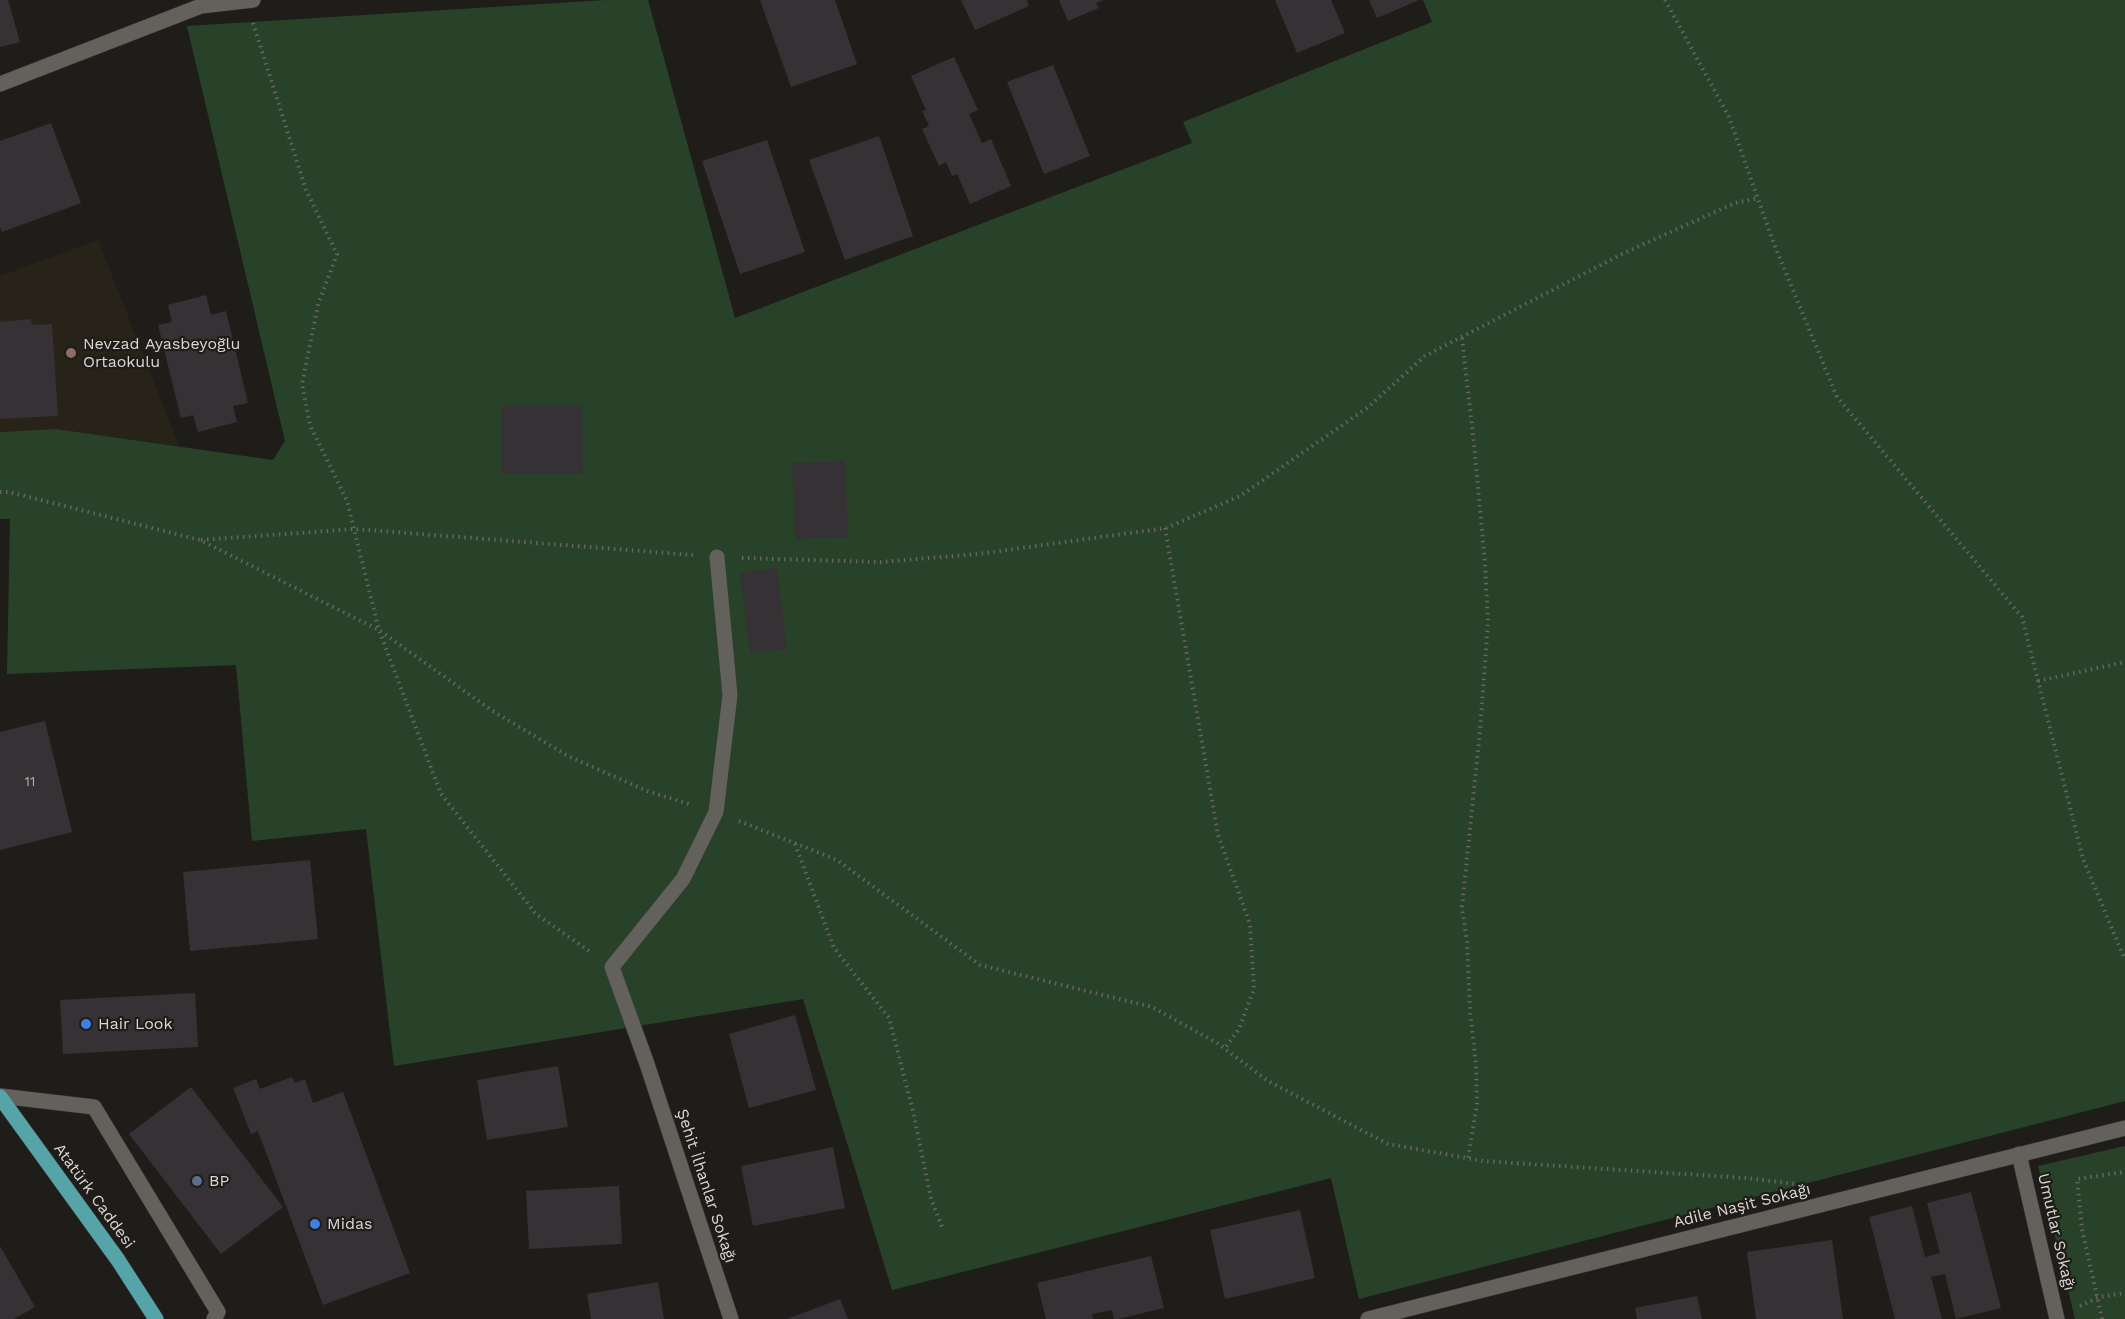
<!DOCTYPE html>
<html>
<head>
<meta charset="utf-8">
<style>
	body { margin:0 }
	canvas { display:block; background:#1f1d19 }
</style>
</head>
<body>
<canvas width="2125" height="1319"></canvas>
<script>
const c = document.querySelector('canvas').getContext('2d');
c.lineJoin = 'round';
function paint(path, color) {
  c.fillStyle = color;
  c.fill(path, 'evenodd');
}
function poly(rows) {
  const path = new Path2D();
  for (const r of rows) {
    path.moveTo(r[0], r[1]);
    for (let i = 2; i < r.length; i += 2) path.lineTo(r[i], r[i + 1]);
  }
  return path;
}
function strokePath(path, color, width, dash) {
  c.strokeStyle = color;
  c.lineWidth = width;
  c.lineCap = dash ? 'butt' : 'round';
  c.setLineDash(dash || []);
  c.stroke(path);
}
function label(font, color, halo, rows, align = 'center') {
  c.font = font + ' "Work Sans",sans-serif';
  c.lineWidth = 4.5;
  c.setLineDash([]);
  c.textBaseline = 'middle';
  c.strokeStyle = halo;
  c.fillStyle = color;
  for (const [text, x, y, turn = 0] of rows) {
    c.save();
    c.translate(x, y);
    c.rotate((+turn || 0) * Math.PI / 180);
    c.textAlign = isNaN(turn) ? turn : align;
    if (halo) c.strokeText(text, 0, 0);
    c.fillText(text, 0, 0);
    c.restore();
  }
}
const built = poly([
	[98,240,179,446,56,429,0,432,0,276]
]);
const green = poly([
	[606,0,648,0,735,318,1192,143,1183,122,1432,22,1423,0,2125,0,2125,1101,1359,1299,1331,1178,892,1290,803,999,394,1066,366,829,252,841,236,665,7,674,10,519,0,519,0,432,56,429,273,460,285,441,187,26],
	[2125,1146,2125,1319,2075,1319,2038,1166]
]);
const building = poly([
	[0,0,8,0,20,42,0,47],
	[760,0,835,0,857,64,791,87],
	[961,0,1027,0,1029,6,975,30],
	[1059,0,1104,0,1096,3,1099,8,1068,21],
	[1275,0,1331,0,1345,33,1297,53],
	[1369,0,1419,0,1377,18],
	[954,57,978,110,969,114,982,143,991,139,1011,186,970,204,957,174,952,176,946,162,939,166,922,129,929,126,922,111,926,110,911,76],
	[1053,65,1090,156,1044,174,1007,82],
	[51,123,81,203,2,232,0,227,0,141],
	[879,136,913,236,845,260,809,160],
	[767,140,805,252,740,274,702,161],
	[206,295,211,315,226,311,248,403,233,406,237,422,198,432,193,415,181,418,158,325,172,322,168,305],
	[31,319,32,325,52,324,58,416,0,419,0,322],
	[502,405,582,405,583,474,502,474],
	[845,461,848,537,795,539,792,463],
	[777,568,787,649,750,653,740,573],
	[45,721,72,832,0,850,0,732],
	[310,860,318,939,190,951,183,872],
	[195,993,198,1047,63,1054,60,1000],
	[795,1015,816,1090,749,1108,729,1034],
	[558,1066,568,1127,487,1140,477,1080],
	[292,1077,295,1083,305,1079,313,1103,343,1092,410,1273,323,1305,258,1131,251,1134,233,1088,256,1079,260,1089],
	[191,1087,283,1207,221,1254,129,1134],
	[833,1147,845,1208,753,1226,741,1166],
	[619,1186,622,1244,529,1249,526,1191],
	[1971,1192,2001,1308,1956,1319,1945,1274,1931,1277,1942,1319,1895,1319,1869,1217,1912,1206,1925,1257,1940,1253,1927,1203],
	[1300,1210,1315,1278,1225,1299,1210,1230],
	[1832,1240,1843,1319,1756,1319,1747,1252],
	[0,1246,35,1307,14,1319,0,1319],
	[1151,1256,1164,1308,1118,1319,1114,1319,1112,1310,1092,1314,1093,1319,1046,1319,1037,1283],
	[658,1282,664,1319,591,1319,587,1294],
	[1697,1296,1702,1319,1637,1319,1635,1308],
	[840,1299,848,1319,787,1319]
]);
const path = poly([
	[1665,0,1729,117,1774,244,1837,397,2022,617,2083,859,2125,960],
	[253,23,306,190,337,254,318,305,302,384,310,425,347,501,379,630,441,794,536,914,592,953],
	[1462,338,1474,444,1485,563,1488,622,1480,731,1462,907,1467,942,1470,1010,1476,1066,1477,1104,1468,1158],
	[0,492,9,492,200,540,379,630,491,710,568,756,647,791,692,805],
	[1165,528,1218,835,1250,924,1254,989,1239,1029,1225,1048],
	[201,540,355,529,693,555],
	[742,558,880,562,978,554,1166,528,1240,496,1367,408,1425,356,1624,253,1735,203,1758,198],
	[2038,681,2125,662],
	[739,821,837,860,980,965,1152,1007,1217,1043,1268,1081,1388,1144,1483,1161,1745,1178,1796,1184],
	[795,844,834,948,889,1018,913,1111,931,1199,942,1227],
	[2080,1306,2099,1297,2125,1293],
	[2102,1319,2082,1229,2077,1179,2125,1172]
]);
const lane = poly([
	[0,1096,94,1107,218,1312,214,1319]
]);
const street = poly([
	[0,84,201,6,253,0],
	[717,557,730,695,716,812,683,879,612,967,647,1064,731,1319],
	[2019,1154,2057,1319],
	[1368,1319,2125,1128]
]);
const primary = poly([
	[0,1097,118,1260,156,1319]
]);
const markers = [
	[71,353,6,"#8d6e63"],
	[86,1024,6,"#3f7fe0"],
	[197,1181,6,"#5c6f8a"],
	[315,1224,6,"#3f7fe0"]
];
const numberNames = [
	["11",30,782]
];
const poiNames = [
	["Nevzad Ayasbeyoğlu",83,344],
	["Ortaokulu",83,362],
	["Hair Look",98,1024],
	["BP",209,1181],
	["Midas",327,1224]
];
const streetNames = [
	["Şehit İlhanlar Sokağı",706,1186,72],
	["Atatürk Caddesi",94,1196,54],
	["Adile Naşit Sokağı",1742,1206,-14],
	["Umutlar Sokağı",2056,1232,77]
];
paint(built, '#272319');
paint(green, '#274229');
paint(building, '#353134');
strokePath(lane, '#3b3936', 16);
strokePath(street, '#3b3936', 16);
strokePath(primary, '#3b3936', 16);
strokePath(path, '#666561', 4, [1.5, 4.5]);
strokePath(lane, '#63615c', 15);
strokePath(street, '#63615c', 15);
strokePath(primary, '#55a5a8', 15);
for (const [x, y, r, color] of markers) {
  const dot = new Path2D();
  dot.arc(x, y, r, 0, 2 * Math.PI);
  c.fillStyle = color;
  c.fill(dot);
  strokePath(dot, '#1f1d19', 2);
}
label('14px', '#b0aead', null, numberNames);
label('16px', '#d9d8d5', '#1f1d19', poiNames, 'left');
label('16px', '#d9d8d5', '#1f1d19', streetNames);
</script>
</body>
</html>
